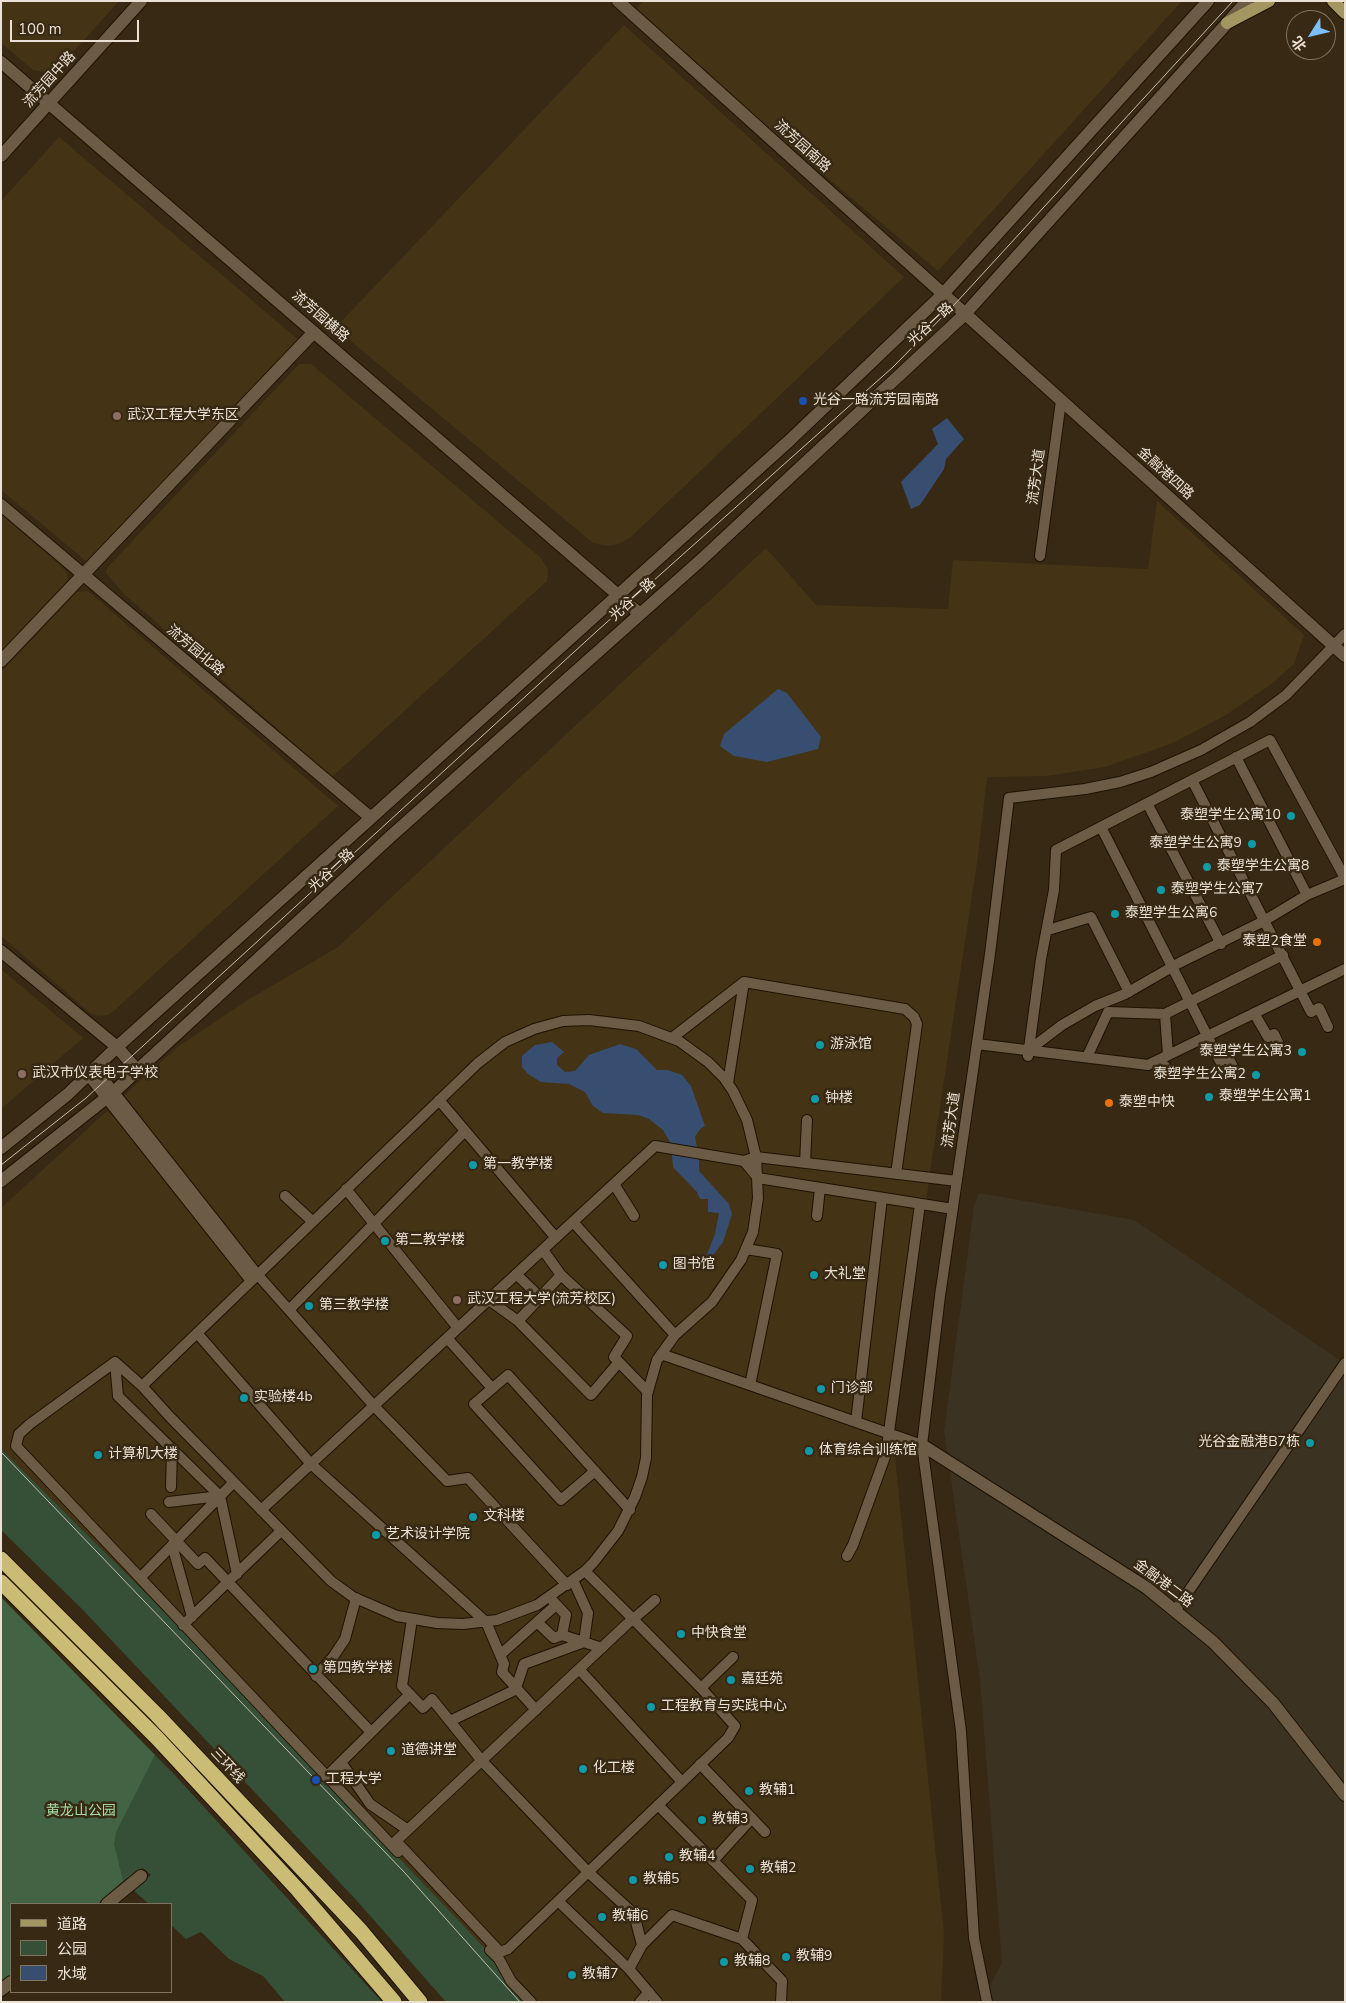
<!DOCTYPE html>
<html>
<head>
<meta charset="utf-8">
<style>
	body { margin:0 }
	#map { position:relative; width:1346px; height:2003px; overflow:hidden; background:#372913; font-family:"Nunito Sans","Noto Sans SC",sans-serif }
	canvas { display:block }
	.frame { position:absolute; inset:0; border:2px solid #ebe2d5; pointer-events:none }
	.legend { position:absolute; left:10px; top:1903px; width:162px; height:90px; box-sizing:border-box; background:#372913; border:1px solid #7f7361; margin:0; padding:6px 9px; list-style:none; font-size:15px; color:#ebe2d5 }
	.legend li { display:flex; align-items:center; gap:10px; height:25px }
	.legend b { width:25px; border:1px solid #7f7361 }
	.north { position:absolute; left:1286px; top:10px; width:50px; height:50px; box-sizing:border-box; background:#372913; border:1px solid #7f7361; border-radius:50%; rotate:234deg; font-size:14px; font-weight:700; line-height:20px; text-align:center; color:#ebe2d5 }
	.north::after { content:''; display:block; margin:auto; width:18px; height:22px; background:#7bbef9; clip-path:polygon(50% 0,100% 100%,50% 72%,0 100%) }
	.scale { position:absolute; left:10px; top:20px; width:129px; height:22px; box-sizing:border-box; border:2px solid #ebe2d5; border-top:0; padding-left:6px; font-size:15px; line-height:18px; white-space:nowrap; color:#ebe2d5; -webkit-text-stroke:4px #372913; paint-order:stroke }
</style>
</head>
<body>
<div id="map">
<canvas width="1346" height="2003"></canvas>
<div class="frame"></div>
<ul class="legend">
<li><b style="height:6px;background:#a49661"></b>道路</li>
<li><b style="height:14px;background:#355037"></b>公园</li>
<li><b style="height:14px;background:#384e70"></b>水域</li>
</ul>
<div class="north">北</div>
<div class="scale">100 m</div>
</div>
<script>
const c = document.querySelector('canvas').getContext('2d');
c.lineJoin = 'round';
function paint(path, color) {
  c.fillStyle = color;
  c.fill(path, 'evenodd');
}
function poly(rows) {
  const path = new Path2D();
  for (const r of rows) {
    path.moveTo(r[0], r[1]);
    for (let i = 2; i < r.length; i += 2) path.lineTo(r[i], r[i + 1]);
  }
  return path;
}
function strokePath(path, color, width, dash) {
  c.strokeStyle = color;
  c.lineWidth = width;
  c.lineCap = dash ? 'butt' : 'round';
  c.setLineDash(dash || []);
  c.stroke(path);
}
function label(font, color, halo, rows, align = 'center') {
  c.font = font + ' "Nunito Sans","Noto Sans SC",sans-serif';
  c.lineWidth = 5;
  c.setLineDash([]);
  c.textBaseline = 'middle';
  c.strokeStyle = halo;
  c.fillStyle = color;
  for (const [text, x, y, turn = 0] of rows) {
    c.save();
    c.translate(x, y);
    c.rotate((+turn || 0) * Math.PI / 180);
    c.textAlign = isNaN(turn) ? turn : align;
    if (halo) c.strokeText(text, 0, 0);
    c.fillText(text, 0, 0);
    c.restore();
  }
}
const commercial = poly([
	[979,1193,1134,1220,1344,1363,1345,1360,1345,2002,981,2002,1002,1963,980,1680,944,1431,974,1207]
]);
const built = poly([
	[1,1,119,1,66,60,44,72,33,70,1,43],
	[643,1,1182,1,938,271,632,13],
	[624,25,904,277,631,537,621,543,608,546,593,543,335,328],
	[59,137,300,341,93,567,1,490,1,201],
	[299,364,311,364,540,557,548,569,547,581,332,777,123,593,106,573,107,568],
	[1157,501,1304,635,1294,664,1270,685,1226,715,1173,743,1105,767,1047,776,987,777,978,856,931,1166,893,1438,944,1934,941,2002,536,2002,176,1623,1,1449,1,1208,176,1048,246,1001,338,947,766,548,816,605,948,609,953,560,1148,569],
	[1,514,61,566,67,573,68,580,1,651],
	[88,591,338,806,115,1010,108,1015,97,1016,90,1013,1,936,1,672,77,592],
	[1,969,83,1038,1,1109]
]);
const green = poly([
	[1,1449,176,1623,536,2002,446,2002,358,1902,201,1735,83,1610,1,1530],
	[1,1606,149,1766,155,1755,172,1772,382,2002,285,2002,263,1976,229,1959,201,1932,186,1939,171,1925,171,1904,149,1904,133,1890,151,1875,143,1868,91,1904,11,1904]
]);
const forest = poly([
	[1,1597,155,1755,116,1832,114,1844,123,1881,98,1904,11,1904,11,1977,1,1985]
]);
const water = poly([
	[947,418,964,439,946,459,944,469,920,505,911,509,901,482,938,444,932,429],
	[778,689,787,693,821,737,818,749,767,762,734,756,720,746,724,734],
	[552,1042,564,1052,557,1058,557,1065,565,1072,575,1071,589,1055,620,1044,636,1049,657,1070,668,1070,682,1075,691,1086,705,1126,700,1129,695,1137,699,1158,699,1171,729,1204,732,1214,723,1242,714,1254,706,1257,715,1234,719,1213,708,1212,708,1199,700,1199,697,1192,673,1167,671,1144,663,1130,649,1119,638,1115,603,1113,593,1106,585,1092,569,1084,541,1082,528,1074,522,1067,522,1056,535,1045]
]);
const street = poly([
	[1040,556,1061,401],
	[1236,757,1307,895],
	[1192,780,1311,1012,1319,1008,1328,1027],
	[1147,803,1221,944],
	[1101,827,1220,1061,1228,1057,1237,1075],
	[1048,930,1091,917,1129,992],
	[1254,1013,1268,1037,1274,1034,1282,1051],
	[1165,1014,1168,1055],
	[589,1020,639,1026,679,1041,708,1062,724,1078,733,1091,747,1120,756,1157,758,1198,753,1232,741,1260,712,1302,675,1335,657,1360,647,1395,646,1458,642,1477,635,1497,618,1531,593,1563,585,1571,537,1605,497,1620,463,1624,437,1623,397,1616,353,1597,331,1581,170,1417,142,1386,478,1063,505,1042,534,1029,563,1021,589,1020],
	[672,1038,744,982,905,1009,914,1017,917,1024,896,1174],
	[977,1044,1148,1065,1345,969],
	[1029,1050,1062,1025,1095,1006,1125,994,1179,963,1262,922,1307,895,1345,879],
	[1028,1056,1041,959,1054,890,1056,850,1270,740,1345,878],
	[1087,1057,1108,1012,1165,1014,1283,955],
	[1158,1060,1169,1070],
	[95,1068,257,1274,374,1406,447,1481,468,1478,567,1585],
	[88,1075,251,1281],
	[728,1083,744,982],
	[439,1100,556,1238],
	[744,1161,758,1178,953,1209],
	[805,1163,807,1120],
	[614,1184,634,1216],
	[346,1189,458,1328],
	[285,1196,312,1221],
	[817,1216,820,1188],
	[573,1222,675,1335],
	[746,1249,777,1254,750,1385],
	[543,1250,561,1275,627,1336,614,1357,648,1392],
	[516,1274,540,1297],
	[489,1300,518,1321,591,1395,619,1362],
	[289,1310,465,1131],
	[518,1321,561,1275],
	[197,1333,311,1464,486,1622,504,1664,502,1672,536,1710],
	[447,1338,492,1388],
	[661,1354,922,1445],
	[115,1362,30,1424,19,1434,16,1446,398,1852],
	[115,1362,118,1396,220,1496,237,1574],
	[115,1362,142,1386],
	[856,1422,882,1198],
	[595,1471,561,1500,474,1404,508,1375,630,1510],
	[171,1487,172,1449],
	[169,1502,220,1496],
	[261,1510,655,1146,744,1161,756,1157,957,1181],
	[151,1514,198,1564,205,1558,371,1732],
	[172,1545,192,1617],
	[847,1556,853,1545,886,1454,920,1204],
	[585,1571,633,1619,701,1688,735,1726,728,1738,508,1949,500,1952,396,1841,627,1624,645,1609,655,1600],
	[141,1577,234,1482],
	[553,1601,566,1615,562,1635],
	[1175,1611,1345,1363],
	[412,1619,402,1686,423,1708,432,1699,482,1761,588,1872,634,1914,642,1945],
	[538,1623,554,1638,562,1635,602,1648],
	[183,1625,281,1531],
	[500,1655,556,1605],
	[579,1669,682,1782],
	[316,1676,333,1657,345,1639,356,1598],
	[516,1688,524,1664,584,1642,588,1613,573,1580],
	[701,1688,733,1657],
	[450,1721,517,1689],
	[341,1762,370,1804,408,1830],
	[700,1764,765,1832],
	[326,1777,410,1694],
	[658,1805,752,1900,742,1939],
	[713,1861,752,1818],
	[558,1901,629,1969,657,2002],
	[490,1950,499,1959,511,1981,531,2002],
	[629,1969,642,1945,672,1915,742,1939,782,1981,781,2002],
	[640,2002,649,1992],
	[987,2002,974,1938,961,1731,922,1445,940,1296,990,954,1009,798,1085,789,1120,782,1151,772,1201,750,1250,722,1286,695,1345,634]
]);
const secondary = poly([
	[618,1,1345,656],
	[1,62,640,614],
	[1,156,141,1],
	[1,505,371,818],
	[1,661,314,332],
	[1,951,117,1047,137,1070],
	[1,1148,68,1094,117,1047,790,440,943,294,1208,1],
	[1,1181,115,1091,390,837,702,559,964,315,1247,1],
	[922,1445,1147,1588,1213,1642,1273,1703,1345,1795],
	[107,1904,141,1876],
	[1,1990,11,1982]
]);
const primary = poly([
	[1333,1,1345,13],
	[1227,23,1269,1]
]);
const highway = poly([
	[1,1559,157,1715,361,1931,420,2002],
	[1,1582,157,1738,298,1890,394,2002]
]);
const tram = poly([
	[1,1165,86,1098,597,631,893,367,954,305,1233,1],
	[1,1452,405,1873,520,2002]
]);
const markers = [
	[803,401,5,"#1a4fb4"],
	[117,416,5,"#8d6e63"],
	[1291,816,5,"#0f9aa8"],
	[1252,844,5,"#0f9aa8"],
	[1207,867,5,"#0f9aa8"],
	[1161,890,5,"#0f9aa8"],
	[1115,914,5,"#0f9aa8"],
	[1317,942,5,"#e8710a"],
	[820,1045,5,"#0f9aa8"],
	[1302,1052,5,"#0f9aa8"],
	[22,1074,5,"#8d6e63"],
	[1256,1075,5,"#0f9aa8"],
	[1209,1097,5,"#0f9aa8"],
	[815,1099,5,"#0f9aa8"],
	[1109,1103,5,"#e8710a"],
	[473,1165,5,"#0f9aa8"],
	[385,1241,5,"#0f9aa8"],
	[663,1265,5,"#0f9aa8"],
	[814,1275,5,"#0f9aa8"],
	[457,1300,5,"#8d6e63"],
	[309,1306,5,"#0f9aa8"],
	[821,1389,5,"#0f9aa8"],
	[244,1398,5,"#0f9aa8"],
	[1310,1443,5,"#0f9aa8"],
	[809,1451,5,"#0f9aa8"],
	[98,1455,5,"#0f9aa8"],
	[473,1517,5,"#0f9aa8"],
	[376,1535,5,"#0f9aa8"],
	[681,1634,5,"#0f9aa8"],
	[313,1669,5,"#0f9aa8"],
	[731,1680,5,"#0f9aa8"],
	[651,1707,5,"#0f9aa8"],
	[391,1751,5,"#0f9aa8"],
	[583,1769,5,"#0f9aa8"],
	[316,1780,5,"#1a4fb4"],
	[749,1791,5,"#0f9aa8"],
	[702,1820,5,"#0f9aa8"],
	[669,1857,5,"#0f9aa8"],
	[750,1869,5,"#0f9aa8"],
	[633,1880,5,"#0f9aa8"],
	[602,1917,5,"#0f9aa8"],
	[786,1957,5,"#0f9aa8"],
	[724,1962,5,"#0f9aa8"],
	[572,1975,5,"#0f9aa8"]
];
const streetNames = [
	["流芳园中路",50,80,-48],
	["流芳园南路",802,147,42],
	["流芳园横路",320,317,41],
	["光谷一路",931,325,-43],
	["金融港四路",1165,474,42],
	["流芳大道",1037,477,-82],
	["光谷一路",633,600,-42],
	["流芳园北路",195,651,40],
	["光谷一路",332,871,-43],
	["流芳大道",952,1120,-82],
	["金融港二路",1163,1584,37],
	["三环线",227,1766,47]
];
const poiNames = [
	["光谷一路流芳园南路",813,401],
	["武汉工程大学东区",127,416],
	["泰塑学生公寓10",1281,816,"right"],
	["泰塑学生公寓9",1242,844,"right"],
	["泰塑学生公寓8",1217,867],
	["泰塑学生公寓7",1171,890],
	["泰塑学生公寓6",1125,914],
	["泰塑2食堂",1307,942,"right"],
	["游泳馆",830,1045],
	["泰塑学生公寓3",1292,1052,"right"],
	["武汉市仪表电子学校",32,1074],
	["泰塑学生公寓2",1246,1075,"right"],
	["泰塑学生公寓1",1219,1097],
	["钟楼",825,1099],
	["泰塑中快",1119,1103],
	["第一教学楼",483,1165],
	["第二教学楼",395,1241],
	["图书馆",673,1265],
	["大礼堂",824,1275],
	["武汉工程大学(流芳校区)",467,1300],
	["第三教学楼",319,1306],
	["门诊部",831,1389],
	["实验楼4b",254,1398],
	["光谷金融港B7栋",1300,1443,"right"],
	["体育综合训练馆",819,1451],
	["计算机大楼",108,1455],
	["文科楼",483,1517],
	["艺术设计学院",386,1535],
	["中快食堂",691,1634],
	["第四教学楼",323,1669],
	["嘉廷苑",741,1680],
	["工程教育与实践中心",661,1707],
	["道德讲堂",401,1751],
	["化工楼",593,1769],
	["工程大学",326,1780],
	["教辅1",759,1791],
	["教辅3",712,1820],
	["教辅4",679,1857],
	["教辅2",760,1869],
	["教辅5",643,1880],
	["教辅6",612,1917],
	["教辅9",796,1957],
	["教辅8",734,1962],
	["教辅7",582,1975]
];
const parkNames = [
	["黄龙山公园",81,1812]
];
paint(commercial, '#3c3222');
paint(built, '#443315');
paint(green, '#355037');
paint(forest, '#436444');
paint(water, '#384e70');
strokePath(street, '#1e1200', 12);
strokePath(secondary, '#1e1200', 14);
strokePath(primary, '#1e1200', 14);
strokePath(highway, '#1e1200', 17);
strokePath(street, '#6c5c45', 10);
strokePath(secondary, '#6c5c45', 12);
strokePath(primary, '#a49661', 12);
strokePath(highway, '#cabc74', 15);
strokePath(tram, '#c7bdae', 1);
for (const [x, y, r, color] of markers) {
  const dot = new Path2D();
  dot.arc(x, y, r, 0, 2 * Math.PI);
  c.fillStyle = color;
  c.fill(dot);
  strokePath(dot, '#372913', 2);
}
label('14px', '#ebe2d5', '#372913', streetNames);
label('14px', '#ebe2d5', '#372913', poiNames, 'left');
label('14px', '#a5dca7', '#372913', parkNames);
</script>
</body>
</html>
